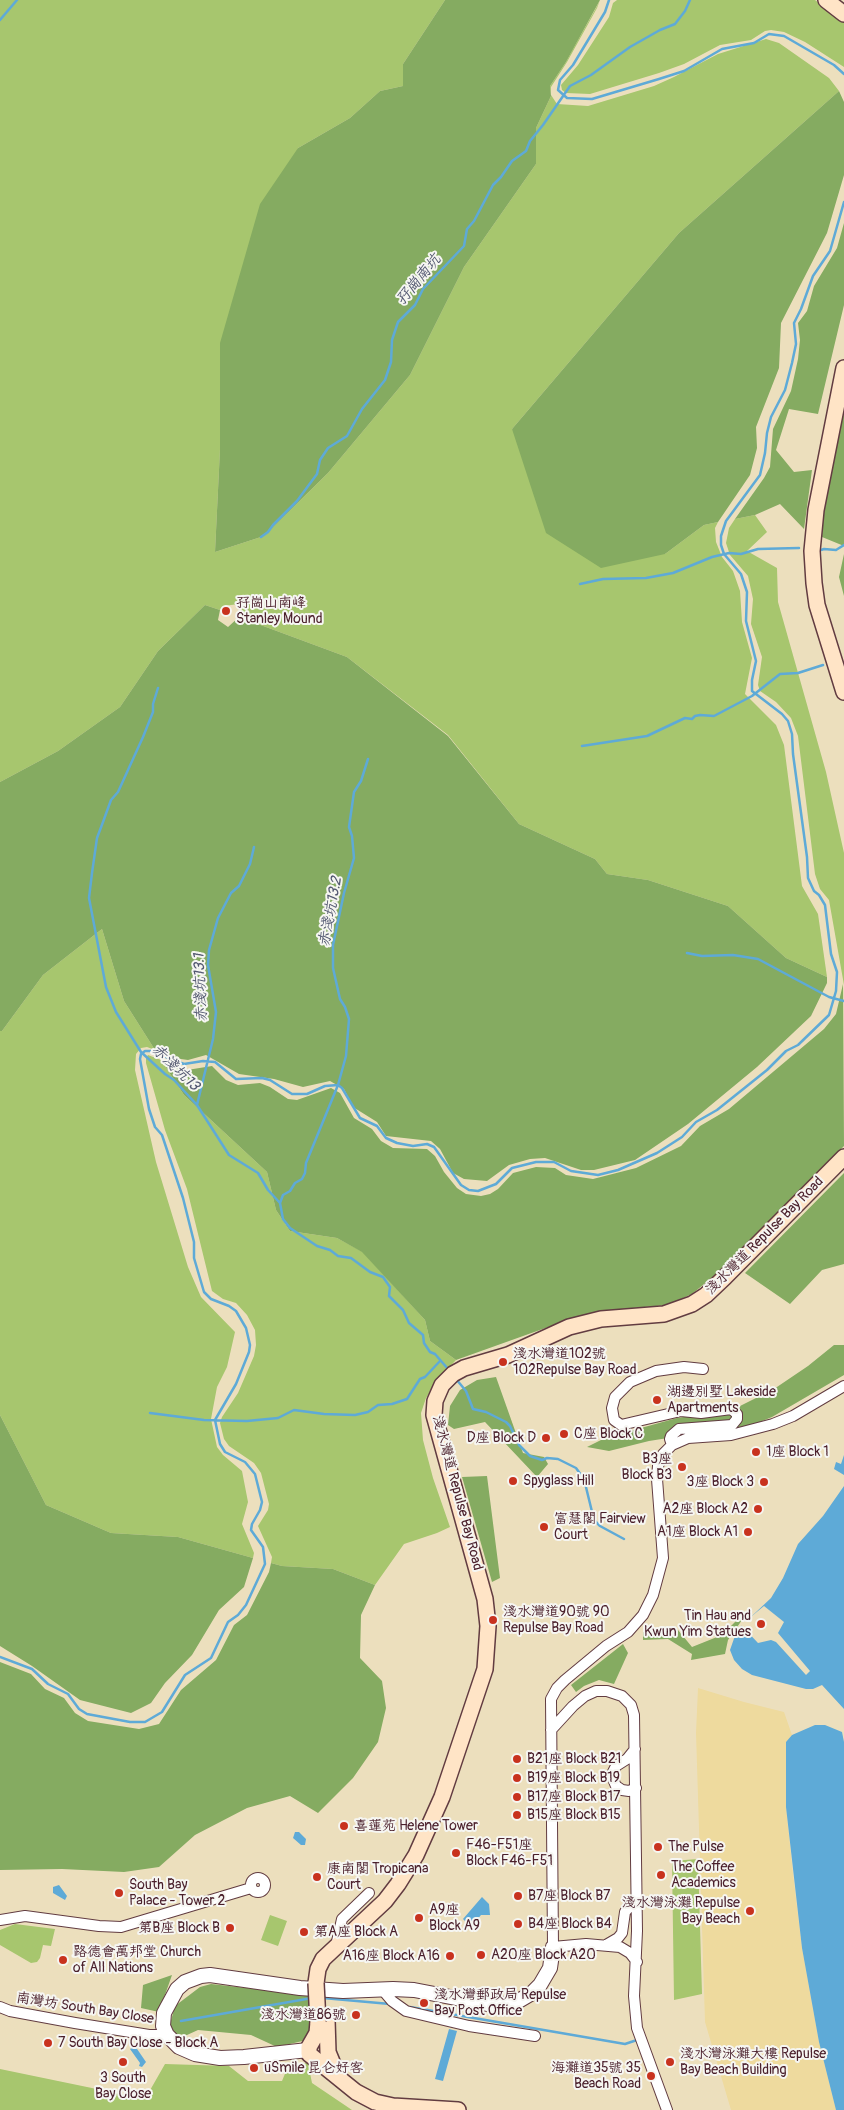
<!DOCTYPE html>
<html>
<head>
<meta charset="utf-8">
<style>
	body { margin:0 }
	canvas { display:block; background:#ecdfbd }
</style>
</head>
<body>
<canvas width="844" height="2110"></canvas>
<script>
const c = document.querySelector('canvas').getContext('2d');
c.lineJoin = 'round';
function paint(path, color) {
  c.fillStyle = color;
  c.fill(path, 'evenodd');
}
function poly(rows) {
  const path = new Path2D();
  for (const r of rows) {
    if (r.length === 3) {
      path.moveTo(r[0] + r[2], r[1]);
      path.arc(r[0], r[1], r[2], 0, 2 * Math.PI);
      continue;
    }
    path.moveTo(r[0], r[1]);
    for (let i = 2; i < r.length; i += 2) path.lineTo(r[i], r[i + 1]);
  }
  return path;
}
function strokePath(path, color, width, dash) {
  c.strokeStyle = color;
  c.lineWidth = width;
  c.lineCap = dash ? 'butt' : 'round';
  c.setLineDash(dash || []);
  c.stroke(path);
}
function label(font, color, halo, rows, align = 'center') {
  c.font = font + ' Pangolin,"LXGW WenKai TC",sans-serif';
  c.lineWidth = 4;
  c.setLineDash([]);
  c.textBaseline = 'middle';
  c.strokeStyle = halo;
  c.fillStyle = color;
  for (const [text, x, y, turn = 0] of rows) {
    c.save();
    c.translate(x, y);
    c.rotate((+turn || 0) * Math.PI / 180);
    c.textAlign = isNaN(turn) ? turn : align;
    if (halo) c.strokeText(text, 0, 0);
    c.fillText(text, 0, 0);
    c.restore();
  }
}
const green = poly([
	[0,0,445,0,403,64,403,86,380,91,350,118,298,148,220,449,215,552,264,536,328,473,410,375,464,267,536,164,536,128,551,96,550,86,566,62,573,49,596,8,600,0,597,8,567,62,551,87,551,95,557,104,588,106,654,86,674,77,718,54,766,39,779,43,829,78,839,91,679,233,512,429,665,554,704,525,718,522,715,528,716,542,722,557,733,571,740,591,742,622,752,658,745,694,776,725,784,745,802,886,818,914,827,977,786,958,728,906,648,880,607,874,595,859,519,824,448,735,347,657,239,617,242,609,239,604,223,606,220,610,205,605,158,651,120,707,58,751,0,782],
	[617,0,815,0,844,22,844,67,805,42,784,32,771,30,765,31,751,40,720,45,684,64,659,73,590,94,566,93,562,90,561,85,578,65,609,17,613,3],
	[755,515,767,532,747,551,777,568,778,602,826,772,844,853,844,985,829,900,820,889,815,874,798,736,791,718,776,702,760,691,758,685,762,657,751,624,753,599,748,576,730,555,726,543,729,528,735,519],
	[102,929,124,1001,155,1050,147,1047,141,1048,136,1054,135,1070,156,1162,188,1267,201,1297,235,1332,227,1367,217,1387,211,1419,217,1447,223,1455,242,1471,248,1502,242,1524,254,1553,253,1558,178,1537,111,1533,46,1505,0,1415,0,1031,2,1031,43,975],
	[148,1055,161,1060,184,1095,267,1172,276,1210,290,1231,337,1238,363,1252,425,1320,430,1341,456,1360,438,1379,426,1398,421,1413,423,1440,433,1478,450,1527,437,1533,404,1544,375,1585,333,1569,282,1566,271,1563,272,1557,258,1526,268,1510,269,1504,261,1473,254,1463,229,1446,224,1439,220,1423,222,1417,238,1393,254,1356,256,1345,255,1330,247,1315,236,1303,223,1299,212,1291,187,1189,165,1130,146,1063,146,1058],
	[698,1859,702,1994,674,2000,672,1861],
	[270,1915,287,1921,278,1946,261,1940],
	[15,1924,55,1929,51,1946,43,1945,40,1958,37,1962,31,1963,0,1945,0,1930],
	[308,2063,312,2083,352,2110,0,2110,0,2069,145,2099,165,2064,229,2066,248,2081,282,2081,289,2064]
]);
const forest = poly([
	[445,0,600,0,566,62,550,86,551,96,536,128,536,164,464,267,410,375,328,473,264,536,215,552,220,449,220,343,260,204,298,148,350,118,380,91,403,86,403,64],
	[839,91,844,102,844,175,827,233,781,323,779,368,756,427,757,448,750,475,718,522,704,525,665,554,601,568,546,533,512,429,679,233],
	[844,223,844,305,818,414,789,409,776,450,794,472,812,470,804,529,780,504,755,515,735,519,764,478,770,467,773,429,791,391,798,359,800,340,798,323,807,311,814,286,837,248],
	[844,393,844,546,822,537,823,518,837,427],
	[844,554,844,596,839,577],
	[205,605,220,610,218,620,228,627,239,617,347,657,448,736,519,824,595,859,607,874,648,880,728,906,786,958,827,977,827,983,811,1016,757,1067,688,1124,635,1160,594,1170,581,1170,545,1158,530,1159,509,1165,487,1181,464,1179,453,1173,440,1149,431,1141,386,1136,377,1122,353,1107,344,1089,330,1081,303,1087,274,1079,239,1074,206,1055,188,1060,167,1057,155,1050,124,1001,102,929,43,975,2,1031,0,1031,0,782,58,751,120,707,158,651],
	[843,984,844,1146,720,1271,692,1294,667,1305,599,1311,579,1316,456,1360,430,1341,425,1320,362,1252,337,1238,290,1231,276,1210,267,1172,184,1095,161,1060,187,1070,212,1066,226,1080,238,1085,260,1083,270,1087,288,1099,297,1100,331,1088,340,1093,354,1118,372,1129,381,1141,393,1148,427,1149,435,1156,444,1172,457,1188,466,1194,481,1196,490,1194,498,1189,513,1173,536,1167,555,1168,566,1175,593,1179,636,1168,681,1146,700,1126,729,1109,824,1029,836,1014],
	[844,1173,844,1264,822,1270,790,1304,745,1273],
	[834,1345,844,1345,844,1375,772,1417,733,1433,687,1435,649,1441,609,1451,587,1447,605,1438,677,1418,732,1410,774,1389,808,1366],
	[496,1377,523,1453,544,1457,548,1464,537,1477,485,1422,454,1429,448,1425,450,1406,460,1390,477,1380],
	[0,1415,46,1505,111,1533,178,1537,253,1558,244,1587,219,1610,192,1655,165,1683,151,1703,131,1713,80,1700,32,1666,0,1646],
	[487,1476,500,1578,492,1582,462,1477],
	[271,1563,282,1566,333,1569,375,1585,361,1615,360,1658,382,1681,386,1708,378,1742,353,1778,318,1813,290,1796,247,1808,195,1835,159,1867,124,1872,62,1869,0,1870,0,1662,31,1674,45,1689,64,1698,75,1713,88,1721,139,1729,159,1724,181,1690,216,1660,234,1625,247,1615,269,1572],
	[740,1617,742,1620,728,1640,725,1654,691,1660,692,1654,668,1639,643,1640,643,1632,654,1634,678,1630,692,1647,722,1635],
	[623,1644,628,1653,614,1684,599,1680,584,1686,576,1692,571,1685],
	[172,1975,159,2012,141,2008,143,1985],
	[211,1984,309,1995,311,2039,277,2047,251,2035,198,2030,187,2035,175,2034,170,2024,175,2006,200,1987]
]);
const sand = poly([
	[698,1688,744,1702,784,1712,792,1735,786,1742,786,1807,793,1874,802,1948,819,2042,836,2110,731,2110,705,2022,696,1733]
]);
const water = poly([
	[844,1455,844,1475,834,1469,836,1462,841,1464],
	[844,1486,844,1709,822,1685,813,1689,806,1689,752,1675,742,1669,734,1660,730,1650,737,1630,771,1598,783,1578,798,1544,823,1516],
	[815,1725,825,1725,842,1732,844,1742,844,2110,836,2110,819,2042,802,1948,786,1807,786,1742,792,1735],
	[295,1832,299,1832,306,1839,305,1845,301,1845,293,1838],
	[59,1885,67,1896,65,1900,53,1893,53,1887],
	[482,1897,489,1904,490,1915,481,1915,471,1927,463,1919],
	[449,2029,457,2031,443,2081,435,2079],
	[135,2046,146,2062,142,2067,139,2066,140,2063,130,2049]
]);
const pier = poly([
	[764,1606,784,1622,778,1633,810,1671,806,1675,776,1642,771,1640,758,1643,741,1625]
]);
const stream = poly([
	[609,0,605,12,573,65,560,80,558,90,567,98,592,99,659,79,684,71,722,49,754,43,769,34,784,36,834,65,844,74],
	[0,20,17,0],
	[261,537,268,532,273,525,297,501,317,474,320,460,328,448,347,436,362,409,385,380,391,362,392,340,398,322,415,305,423,289,464,246,467,229,474,221,493,185,501,177,512,161,526,151,530,141,543,125,570,86,591,75,630,47,660,30,675,24,685,11,690,0],
	[818,551,824,549,836,550,844,545],
	[580,584,603,579,646,578,673,573,712,557,729,553,741,554,758,549,799,548],
	[158,688,153,704,153,712,143,737,118,792,111,800,103,822,97,838,92,873,89,898,106,987,116,1012,141,1052,165,1074,174,1080,197,1105,229,1155,258,1173,268,1190,280,1203,283,1219,290,1228,317,1246,330,1250,338,1256,351,1258,370,1272,383,1277,390,1287,389,1296,403,1310,409,1323,423,1335,424,1343,430,1352,435,1354,448,1369],
	[582,746,647,736,685,718,692,719,695,716,700,715,714,716,752,696,780,674,798,673,823,665],
	[687,953,702,956,733,955,758,959,829,997,844,1001],
	[197,1105,213,1039,216,1012,208,965,209,950,218,918,231,893,239,886,250,864,254,847],
	[280,1203,283,1195,290,1191,295,1183,302,1179,305,1173,306,1163,338,1085,346,1056,349,1019,345,1007,340,999,333,968,333,945,344,893,354,858,352,836,349,827,354,792,361,781,368,759],
	[456,1379,466,1391,473,1409,486,1412,506,1422,510,1426,519,1445,530,1456,542,1460,547,1458,558,1459,576,1468,584,1479,594,1520,600,1526,624,1539],
	[150,1413,204,1420,247,1421,278,1418,294,1410,324,1414,355,1415,368,1412,378,1405,392,1404,407,1399,420,1379,425,1377,440,1361],
	[0,1657,32,1669,48,1684,68,1694,79,1709,87,1714,130,1722,145,1722,162,1712,185,1675,211,1658,228,1622,238,1615,246,1605,265,1564,263,1547,251,1530,252,1524,260,1510,262,1502,255,1474,245,1462,225,1452,220,1444,215,1420,236,1384,249,1352,250,1345,246,1328,236,1311,229,1306,211,1299,204,1292,194,1258,194,1242,183,1198,162,1135,155,1127,149,1109,140,1059,141,1054,145,1051,151,1051,184,1064,203,1061,215,1062,236,1079,262,1078,270,1080,292,1094,307,1094,325,1086,338,1085,342,1088,360,1118,377,1126,386,1138,397,1143,413,1146,427,1144,434,1147,461,1185,469,1190,478,1191,496,1184,512,1168,536,1162,554,1162,571,1171,598,1175,618,1170,657,1153,682,1137,696,1122,717,1110,767,1070,786,1051,798,1045,829,1015,836,991,837,972,831,954,825,905,819,895,814,891,808,878,807,857,793,754,792,734,788,721,782,714,752,691,752,680,756,661,746,621,747,592,741,574,724,554,721,545,721,536,726,521,760,475,765,453,767,433,771,417,785,390,792,363,796,344,794,323,801,309,813,276,830,251,844,202],
	[323,1998,390,2004],
	[410,2007,625,2044,637,2040],
	[181,2021,312,1998]
]);
const minor = poly([
	[672,1445,670,1439,671,1436,679,1429,732,1425,737,1419,737,1414,731,1409,701,1413,681,1411,621,1425,614,1420,612,1408,615,1397,630,1382,656,1371,684,1367,703,1369],
	[551,1730,573,1706,585,1696,596,1691,607,1691,622,1696,631,1705,634,1715,637,1931,634,1996,637,2028,667,2110],
	[635,1749,627,1759,616,1766,613,1772,613,1779,616,1786,622,1790,629,1791,636,1788],
	[258,1885,7],
	[0,1920,25,1916,99,1926,121,1927,251,1888],
	[606,1945,618,1938,622,1933,625,1912,636,1899],
	[336,1946,342,1919,369,1893],
	[637,1962,630,1953,620,1947,586,1944,553,1947,551,1699,557,1688,565,1680,606,1646,628,1632,643,1615,653,1595,663,1558,657,1479,658,1466,663,1454,672,1445,688,1438,731,1435,773,1424,793,1416,844,1386],
	[381,1988,392,2001,406,2011,469,2026,535,2036],
	[0,2007,10,2011,75,2023,149,2035,167,2035]
]);
const tertiary = poly([
	[308,2050,244,2057,220,2058,195,2054,179,2047,167,2035,163,2026,164,2013,177,1989,185,1982,201,1976,210,1975,300,1988,343,1991,393,1989,414,1990,492,2005,515,2003,532,1993,540,1985,550,1968,553,1947]
]);
const secondary = poly([
	[826,0,844,14],
	[844,368,816,510,812,551,814,583,817,605,844,692],
	[316,1983,318,1969,323,1959,385,1901,398,1884,416,1855,442,1797,485,1669,488,1626,485,1599,434,1415,435,1401,442,1385,453,1374,464,1368,508,1355,569,1327,601,1319,664,1314,692,1304,706,1295,725,1277,844,1157],
	[327,2020,328,2052,337,2074],
	[318,2022,317,2033,309,2047,309,2054,356,2092,375,2102,393,2106,458,2110]
]);
const secondaryBridge = poly([
	[316,1983,318,2022]
]);
const markers = [
	[226,611,5,"#c8321e"],
	[503,1362,5,"#c8321e"],
	[657,1400,5,"#c8321e"],
	[564,1434,5,"#c8321e"],
	[546,1438,5,"#c8321e"],
	[756,1452,5,"#c8321e"],
	[682,1467,5,"#c8321e"],
	[513,1481,5,"#c8321e"],
	[764,1482,5,"#c8321e"],
	[758,1509,5,"#c8321e"],
	[544,1527,5,"#c8321e"],
	[748,1532,5,"#c8321e"],
	[493,1620,5,"#c8321e"],
	[761,1624,5,"#c8321e"],
	[517,1759,5,"#c8321e"],
	[517,1778,5,"#c8321e"],
	[517,1797,5,"#c8321e"],
	[517,1815,5,"#c8321e"],
	[344,1826,5,"#c8321e"],
	[658,1847,5,"#c8321e"],
	[456,1853,5,"#c8321e"],
	[661,1875,5,"#c8321e"],
	[317,1877,5,"#c8321e"],
	[119,1893,5,"#c8321e"],
	[518,1896,5,"#c8321e"],
	[750,1911,5,"#c8321e"],
	[419,1918,5,"#c8321e"],
	[518,1924,5,"#c8321e"],
	[230,1928,5,"#c8321e"],
	[304,1932,5,"#c8321e"],
	[481,1955,5,"#c8321e"],
	[450,1956,5,"#c8321e"],
	[63,1960,5,"#c8321e"],
	[424,2003,5,"#c8321e"],
	[356,2015,5,"#c8321e"],
	[48,2043,5,"#c8321e"],
	[123,2062,5,"#c8321e"],
	[670,2062,5,"#c8321e"],
	[254,2068,5,"#c8321e"],
	[651,2076,5,"#c8321e"]
];
const poiNames = [
	["孖崗山南峰",236,603],
	["Stanley Mound",236,619],
	["淺水灣道102號",513,1354],
	["102Repulse Bay Road",513,1370],
	["湖邊別墅 Lakeside",667,1392],
	["Apartments",667,1408],
	["C座 Block C",574,1434],
	["D座 Block D",536,1438,"right"],
	["1座 Block 1",766,1452],
	["B3座",672,1459,"right"],
	["Block B3",672,1475,"right"],
	["Spyglass Hill",523,1481],
	["3座 Block 3",754,1482,"right"],
	["A2座 Block A2",748,1509,"right"],
	["富慧閣 Fairview",554,1519],
	["Court",554,1535],
	["A1座 Block A1",738,1532,"right"],
	["淺水灣道90號 90",503,1612],
	["Repulse Bay Road",503,1628],
	["Tin Hau and",751,1616,"right"],
	["Kwun Yim Statues",751,1632,"right"],
	["B21座 Block B21",527,1759],
	["B19座 Block B19",527,1778],
	["B17座 Block B17",527,1797],
	["B15座 Block B15",527,1815],
	["喜蓮苑 Helene Tower",354,1826],
	["F46-F51座",466,1845],
	["Block F46-F51",466,1861],
	["The Pulse",668,1847],
	["The Coffee",671,1867],
	["Academics",671,1883],
	["康南閣 Tropicana",327,1869],
	["Court",327,1885],
	["South Bay",129,1885],
	["Palace - Tower 2",129,1901],
	["B7座 Block B7",528,1896],
	["淺水灣泳灘 Repulse",740,1903,"right"],
	["Bay Beach",740,1919,"right"],
	["A9座",429,1910],
	["Block A9",429,1926],
	["B4座 Block B4",528,1924],
	["第B座 Block B",220,1928,"right"],
	["第A座 Block A",314,1932],
	["路德會萬邦堂 Church",73,1952],
	["of All Nations",73,1968],
	["A20座 Block A20",491,1955],
	["A16座 Block A16",440,1956,"right"],
	["淺水灣郵政局 Repulse",434,1995],
	["Bay Post Office",434,2011],
	["淺水灣道86號",346,2015,"right"],
	["7 South Bay Close - Block A",58,2043],
	["淺水灣泳灘大樓 Repulse",680,2054],
	["Bay Beach Building",680,2070],
	["uSmile 昆仑好客",264,2068],
	["海灘道35號 35",641,2068,"right"],
	["Beach Road",641,2084,"right"],
	["3 South",123,2078,"center"],
	["Bay Close",123,2094,"center"]
];
const streetNames = [
	["淺水灣道 Repulse Bay Road",765,1236,-45],
	["淺水灣道 Repulse Bay Road",457,1493,75],
	["南灣坊 South Bay Close",85,2009,9]
];
const waterNames = [
	["孖崗南坑",419,280,-50],
	["赤淺坑13.2",331,912,-79],
	["赤淺坑13.1",201,988,-92],
	["赤淺坑13",175,1068,44]
];
paint(green, '#a7c66e');
paint(forest, '#85ab61');
paint(sand, '#eeda9e');
paint(water, '#5eaad7');
paint(pier, '#ecdfbd');
strokePath(stream, '#5eaad7', 2.5);
strokePath(minor, '#623c41', 12);
strokePath(tertiary, '#623c41', 16);
strokePath(secondary, '#623c41', 18);
strokePath(minor, '#fff', 10);
strokePath(tertiary, '#fff', 14);
strokePath(secondary, '#ffe4c6', 15);
strokePath(secondaryBridge, '#623c41', 18, []);
strokePath(secondaryBridge, '#ffe4c6', 15);
for (const [x, y, r, color] of markers) {
  const dot = new Path2D();
  dot.arc(x, y, r, 0, 2 * Math.PI);
  c.fillStyle = color;
  c.fill(dot);
  strokePath(dot, '#f6f6f2', 2);
}
label('14px', '#4a1f2b', '#f6f6f2', poiNames, 'left');
label('14px', '#4a1f2b', '#f6f6f2', streetNames);
label('italic 15px', '#525770', '#f6f6f2', waterNames);
</script>
</body>
</html>
